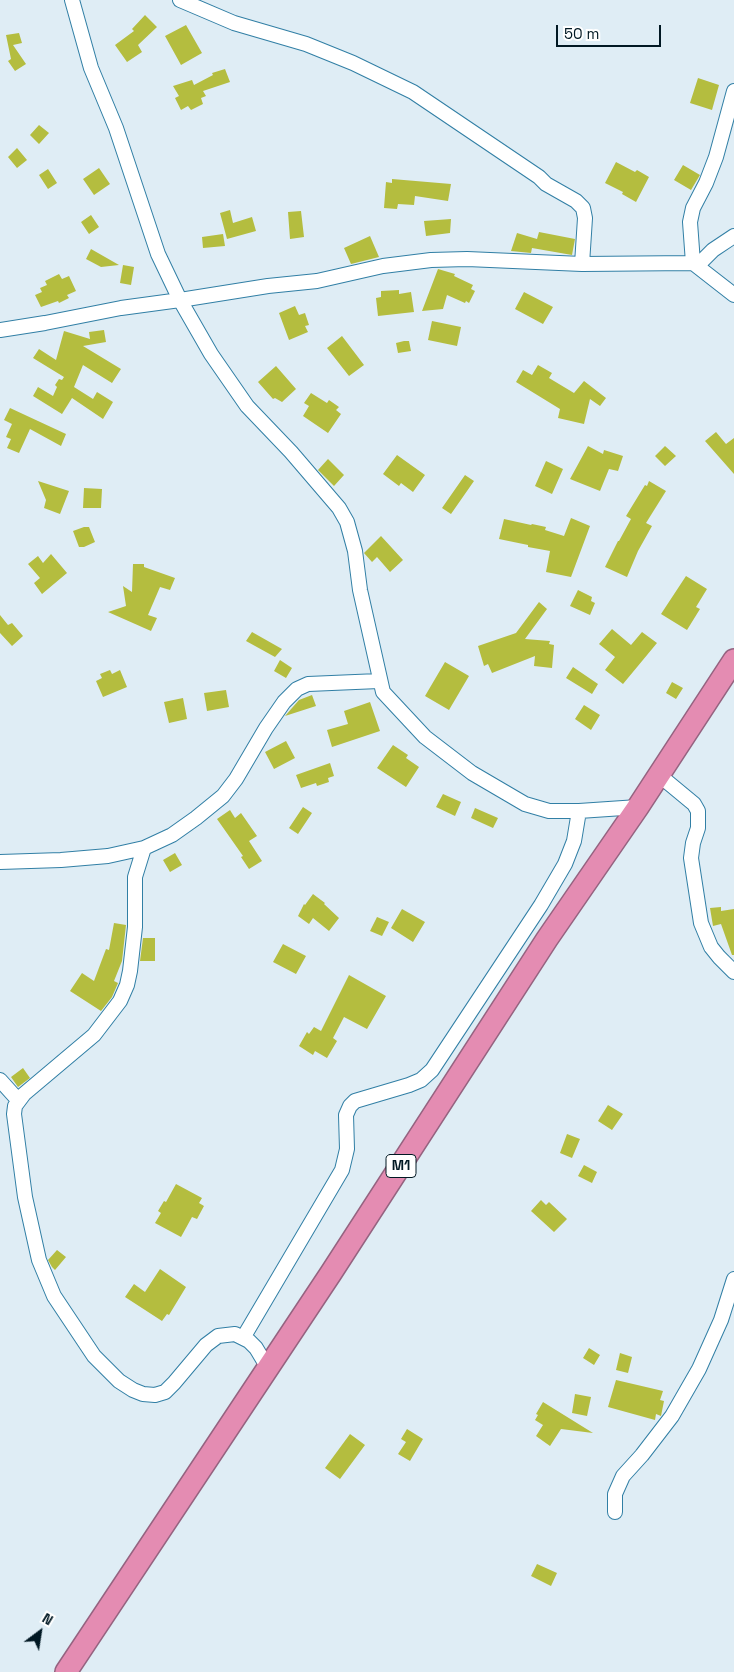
<!DOCTYPE html>
<html>
<head>
<meta charset="utf-8">
<style>
	body { margin:0 }
	#map { position:relative; width:734px; height:1672px; overflow:hidden; background:#dfedf5; font-family:"Space Grotesk",sans-serif }
	canvas { display:block }
	.north { position:absolute; left:15px; top:1607px; width:50px; height:50px; -webkit-text-stroke:4px #fff; paint-order:stroke; rotate:31deg; font-size:14px; font-weight:700; line-height:20px; text-align:center; color:#011823 }
	.north::after { content:''; display:block; margin:auto; width:18px; height:22px; background:#011823; clip-path:polygon(50% 0,100% 100%,50% 72%,0 100%) }
	.scale { position:absolute; left:556px; top:25px; width:105px; height:22px; box-sizing:border-box; border:2px solid #011823; border-top:0; padding-left:6px; font-size:15px; line-height:18px; white-space:nowrap; color:#011823; -webkit-text-stroke:4px #fff; paint-order:stroke }
</style>
</head>
<body>
<div id="map">
<canvas width="734" height="1672"></canvas>
<div class="north">N</div>
<div class="scale">50 m</div>
</div>
<script>
const c = document.querySelector('canvas').getContext('2d');
c.lineJoin = 'round';
function paint(path, color) {
  c.fillStyle = color;
  c.fill(path, 'evenodd');
}
function poly(rows) {
  const path = new Path2D();
  for (const r of rows) {
    path.moveTo(r[0], r[1]);
    for (let i = 2; i < r.length; i += 2) path.lineTo(r[i], r[i + 1]);
  }
  return path;
}
function strokePath(path, color, width, dash) {
  c.strokeStyle = color;
  c.lineWidth = width;
  c.lineCap = dash ? 'butt' : 'round';
  c.setLineDash(dash || []);
  c.stroke(path);
}
function label(font, color, halo, rows, align = 'center') {
  c.font = font + ' "Space Grotesk",sans-serif';
  c.lineWidth = 4;
  c.setLineDash([]);
  c.textBaseline = 'middle';
  c.strokeStyle = halo;
  c.fillStyle = color;
  for (const [text, x, y, turn = 0] of rows) {
    c.save();
    c.translate(x, y);
    c.rotate((+turn || 0) * Math.PI / 180);
    c.textAlign = isNaN(turn) ? turn : align;
    if (halo) c.strokeText(text, 0, 0);
    c.fillText(text, 0, 0);
    c.restore();
  }
}
const building = poly([
	[145,15,157,27,138,45,142,52,127,62,115,45,134,31,132,29],
	[186,25,202,53,181,65,165,36],
	[19,33,22,43,13,45,26,64,15,71,8,61,11,59,6,35],
	[225,69,230,82,203,91,206,96,201,98,203,104,191,110,188,106,181,110,175,98,179,96,173,86,192,80,194,85,213,75,212,73],
	[698,78,719,85,712,110,690,103],
	[39,125,49,133,39,144,30,135],
	[17,148,27,160,17,168,8,157],
	[616,162,635,172,637,170,649,177,636,202,622,194,623,192,605,183],
	[683,165,700,175,691,190,674,180],
	[99,168,110,184,94,195,83,179],
	[48,169,57,183,48,189,39,175],
	[392,179,451,184,448,201,415,196,414,205,398,204,397,209,384,208,386,182,392,183],
	[230,210,233,223,252,217,256,231,227,239,220,213],
	[301,211,304,237,290,239,288,212],
	[91,215,99,227,89,234,81,222],
	[451,219,450,233,426,236,424,221],
	[539,232,575,239,572,255,532,248,531,253,511,251,517,233,537,239],
	[223,234,225,246,203,248,202,237],
	[370,236,379,257,351,264,344,248],
	[91,249,119,265,101,267,86,259],
	[123,265,134,267,131,285,120,283],
	[438,269,455,274,454,276,473,285,471,289,475,291,469,303,466,301,465,303,447,295,443,309,422,311],
	[59,274,62,279,69,276,76,291,67,295,69,298,59,303,58,301,41,307,35,295,42,292,40,288,47,285,45,281],
	[399,290,399,294,411,292,414,312,378,316,376,298,381,297,381,291],
	[524,292,553,307,543,324,515,309],
	[295,306,299,315,305,313,309,325,305,326,308,332,289,340,279,313],
	[432,321,461,327,457,346,428,340],
	[104,330,106,342,83,346,121,369,112,383,83,365,74,387,93,399,97,392,113,402,103,419,72,398,62,414,33,396,38,387,53,396,57,387,55,385,59,379,62,380,64,377,33,358,39,349,56,360,64,331,90,339,89,332],
	[342,336,364,365,349,376,327,348],
	[404,341,409,341,411,351,398,353,396,343],
	[538,365,552,373,549,378,574,393,584,381,606,398,600,406,590,399,584,424,558,418,560,409,516,382,523,370,532,375],
	[276,366,296,389,282,402,275,398,273,399,258,382],
	[311,393,327,403,329,400,339,407,336,410,341,414,328,433,303,416,309,406,304,403],
	[10,408,66,434,61,446,30,429,19,453,7,448,11,439,6,437,12,424,4,420],
	[716,432,726,444,734,438,734,474,705,441],
	[588,446,603,454,604,450,623,456,618,471,609,469,600,491,570,479],
	[665,446,676,456,665,466,655,456],
	[397,455,425,475,413,492,401,483,399,486,383,474],
	[328,459,344,475,334,486,318,470],
	[546,461,563,469,552,494,535,486],
	[465,475,474,481,451,514,442,508],
	[38,481,69,491,60,514,44,508,46,500],
	[649,481,666,491,646,523,652,526,638,551,627,577,605,567,618,541,619,541,631,519,626,516,645,485,647,486],
	[84,488,102,489,101,508,83,508],
	[571,518,590,526,571,577,546,572,550,551,528,547,528,545,499,539,504,519,531,525,532,524,546,527,545,530,564,536],
	[84,527,89,527,95,542,84,547,79,547,73,531],
	[381,536,403,560,390,572,377,557,372,562,364,553],
	[51,554,67,573,42,594,34,583,40,578,28,564,38,556,43,563],
	[133,564,144,564,144,567,175,578,170,590,160,587,148,615,157,618,151,631,108,612,126,606,123,586,132,592],
	[686,576,707,589,696,607,700,609,687,630,661,614],
	[578,590,592,597,591,601,595,603,590,615,570,606],
	[539,602,547,609,525,639,550,641,549,644,554,645,552,668,534,666,535,656,492,673,488,664,484,666,478,646,516,633],
	[0,615,8,625,12,623,23,636,12,646,0,633],
	[612,629,631,645,642,632,657,643,623,684,605,670,615,657,599,644],
	[252,632,282,649,275,657,246,641],
	[280,660,292,668,286,678,274,671],
	[445,662,469,676,449,710,425,696],
	[573,667,598,684,592,694,566,678],
	[110,670,112,674,120,670,127,687,103,697,96,681,102,678,100,674],
	[672,682,683,688,676,699,666,693],
	[226,690,229,707,207,711,204,693],
	[312,695,316,706,285,716,299,700],
	[183,698,187,719,169,723,164,702],
	[370,702,380,731,332,747,327,730,348,724,344,711],
	[584,705,600,715,591,730,575,719],
	[286,741,295,758,274,769,265,752],
	[393,745,408,755,406,758,419,767,406,787,377,768],
	[330,763,334,776,328,778,329,782,317,786,316,783,301,788,296,775],
	[443,794,461,802,455,816,436,807],
	[303,807,312,813,298,834,289,828],
	[475,808,498,818,493,828,471,818],
	[230,810,235,818,241,813,257,836,249,841,262,861,249,869,241,857,243,856,217,819],
	[175,853,182,865,170,872,163,860],
	[313,894,325,903,324,904,339,918,329,931,313,918,309,924,298,916,304,904,305,905],
	[721,907,721,911,734,909,734,955,732,955,721,924,713,926,710,908],
	[402,909,425,922,413,942,391,928],
	[377,917,389,922,382,936,370,931],
	[114,923,126,925,122,961,114,981,118,983,112,997,101,1011,70,991,82,973,94,981,106,949,109,950],
	[143,938,155,938,155,961,140,961],
	[283,944,306,956,296,974,273,962],
	[349,975,386,996,367,1029,344,1017,333,1038,337,1041,327,1058,315,1051,313,1055,299,1046,307,1032,309,1034,314,1027,321,1031],
	[23,1068,30,1078,18,1087,11,1077],
	[608,1105,623,1114,612,1130,598,1121],
	[567,1134,580,1139,572,1158,560,1153],
	[584,1165,597,1172,592,1183,578,1176],
	[176,1184,202,1198,199,1203,204,1206,197,1219,192,1217,181,1237,155,1223,161,1213,158,1211,164,1201,166,1202],
	[541,1200,546,1205,549,1202,567,1219,554,1232,531,1211],
	[57,1250,66,1257,55,1270,52,1267,48,1260],
	[160,1269,186,1287,169,1315,167,1314,162,1321,125,1297,134,1284,145,1292],
	[589,1348,600,1355,594,1365,583,1358],
	[620,1353,632,1357,628,1373,616,1370],
	[616,1380,663,1391,660,1400,664,1401,661,1416,656,1414,655,1420,608,1407],
	[575,1394,591,1397,587,1416,572,1413],
	[543,1402,593,1433,561,1429,550,1446,536,1436,543,1425,535,1420,538,1415,536,1414],
	[407,1429,423,1439,410,1461,398,1454,406,1442,401,1439],
	[350,1434,365,1445,340,1479,325,1468],
	[537,1564,557,1573,551,1586,531,1576]
]);
const minor = poly([
	[72,0,91,68,116,128,158,254,180,300,211,354,247,406,291,452,339,508,347,522,355,551,360,590,383,692,425,737,472,773,525,804,549,811,579,811,638,807],
	[180,0,234,23,306,44,353,63,413,92,539,177,546,184,576,201,583,208,585,218,582,264],
	[693,263,690,222,693,208,706,183,716,157,734,91],
	[697,266,713,250,734,236],
	[0,330,45,323,121,308,180,300,268,286,317,281,383,266,431,260,467,259,582,264,693,263,734,295],
	[659,775,694,804,698,811,698,828,693,843,691,858,701,923,711,947,719,957,734,972],
	[144,848,135,877,135,927,130,971,127,985,120,1001,94,1035,24,1094,15,1106,14,1114,25,1197,39,1260,54,1296,94,1356,119,1381,133,1390,143,1394,155,1395,165,1392,174,1383,206,1345,218,1336,235,1334,249,1341,256,1348,268,1368],
	[0,862,61,860,108,856,144,848,172,835,196,818,223,796,236,779,266,728,284,702,297,689,308,684,379,681],
	[0,1080,18,1100],
	[243,1338,342,1170,347,1149,346,1115,350,1106,355,1101,409,1085,421,1080,432,1070,541,905,565,864,574,841,579,811],
	[615,1512,615,1494,623,1476,642,1455,672,1416,699,1369,721,1320,734,1279]
]);
const highway = poly([
	[66,1672,331,1273,547,939,638,807,734,660]
]);
const shields = [
	[401,1166,30]
];
const shieldNames = [
	["M1",401,1166]
];
paint(building, '#b4bd3f');
strokePath(minor, '#317fa5', 16);
strokePath(highway, '#956380', 24);
strokePath(minor, '#fff', 14);
strokePath(highway, '#e48cb2', 21);
for (const [x, y, w] of shields) {
  const box = new Path2D();
  box.roundRect(x - w / 2, y - 11.5, w, 23, 4);
  c.fillStyle = '#fff';
  c.fill(box);
  strokePath(box, '#011823', 1);
}
label('bold 14px', '#011823', null, shieldNames);
</script>
</body>
</html>
